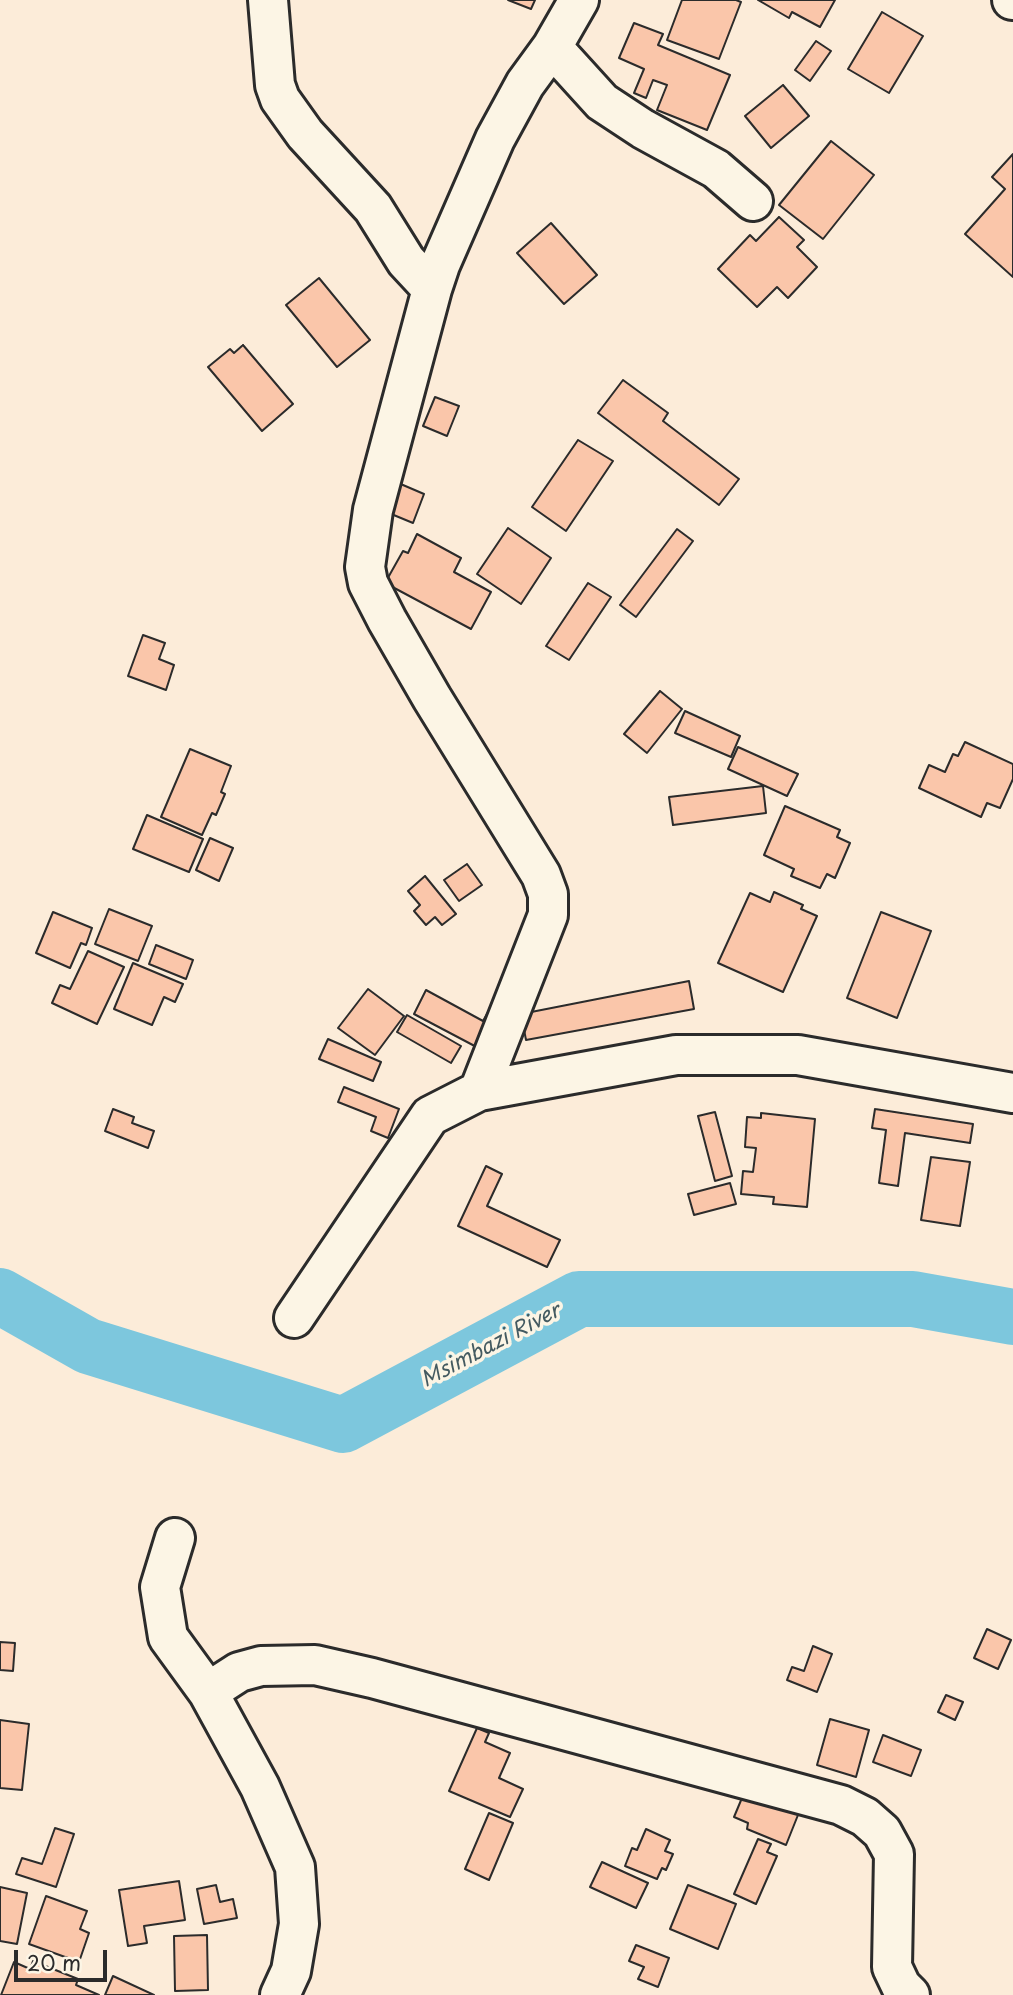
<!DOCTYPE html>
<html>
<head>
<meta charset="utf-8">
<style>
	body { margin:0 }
	#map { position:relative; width:1013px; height:1995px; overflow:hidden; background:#fcecd9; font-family:"Playpen Sans",sans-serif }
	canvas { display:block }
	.scale { position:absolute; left:14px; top:1950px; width:93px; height:32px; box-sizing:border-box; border:4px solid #2b2b2b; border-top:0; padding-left:9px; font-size:21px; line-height:24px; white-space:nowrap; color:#2b2b2b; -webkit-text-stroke:5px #fcf5e5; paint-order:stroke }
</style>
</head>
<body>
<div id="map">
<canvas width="1013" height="1995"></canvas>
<div class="scale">20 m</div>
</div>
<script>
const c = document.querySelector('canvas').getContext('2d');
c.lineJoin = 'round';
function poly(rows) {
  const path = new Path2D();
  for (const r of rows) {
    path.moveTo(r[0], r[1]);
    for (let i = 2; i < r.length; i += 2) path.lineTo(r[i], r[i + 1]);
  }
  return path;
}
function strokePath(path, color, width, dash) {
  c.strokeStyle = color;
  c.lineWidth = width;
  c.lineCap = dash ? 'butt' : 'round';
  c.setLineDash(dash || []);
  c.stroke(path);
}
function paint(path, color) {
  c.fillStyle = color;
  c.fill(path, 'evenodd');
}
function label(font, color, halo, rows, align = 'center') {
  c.font = font + ' "Playpen Sans",sans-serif';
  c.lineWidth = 7;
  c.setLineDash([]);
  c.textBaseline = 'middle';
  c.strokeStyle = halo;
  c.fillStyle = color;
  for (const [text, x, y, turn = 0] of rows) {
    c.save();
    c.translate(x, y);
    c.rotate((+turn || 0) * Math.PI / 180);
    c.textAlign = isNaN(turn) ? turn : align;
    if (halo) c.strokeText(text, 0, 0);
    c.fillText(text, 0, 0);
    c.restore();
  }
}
const river = poly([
	[0,1296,88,1346,343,1425,579,1299,913,1299,1013,1317]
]);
const building = poly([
	[508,0,535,0,531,9,508,0],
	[682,0,736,0,741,2,719,59,667,40,682,0],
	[758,0,835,0,820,27,792,12,789,18,758,0],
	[882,12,923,36,889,93,848,69,882,12],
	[634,23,663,34,658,45,730,75,707,130,657,110,667,85,653,80,646,98,634,93,644,69,619,58,634,23],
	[816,41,831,51,810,81,795,70,816,41],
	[783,85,809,116,771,148,745,116,783,85],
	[831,141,874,175,823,239,779,205,831,141],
	[1013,154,1013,277,965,234,1005,189,992,177,1013,154],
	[779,217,804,240,797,247,817,267,788,298,777,287,757,307,718,269,750,235,756,241,779,217],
	[551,223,597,275,564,304,517,253,551,223],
	[319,278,370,340,337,367,286,305,319,278],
	[243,345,293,404,262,431,208,367,230,349,234,353,243,345],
	[623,380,668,413,663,421,739,479,719,505,598,413,623,380],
	[435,397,459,406,447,436,423,426,435,397],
	[578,440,613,461,566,531,532,507,578,440],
	[396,482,424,494,413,523,384,511,396,482],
	[508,528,551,558,521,604,477,574,508,528],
	[677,529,693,541,636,617,620,605,677,529],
	[417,534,461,558,454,572,491,592,471,629,385,583,403,551,408,553,417,534],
	[588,583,611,597,569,660,546,646,588,583],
	[143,635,165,643,159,659,174,665,166,690,128,676,143,635],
	[660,691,682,709,647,753,624,734,660,691],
	[685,711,740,736,731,757,675,733,685,711],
	[965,742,1013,764,1013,779,1000,808,987,803,981,817,919,788,929,765,945,772,953,754,958,756,965,742],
	[738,747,798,774,787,796,728,769,738,747],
	[190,749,231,766,221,792,225,794,216,815,212,813,202,835,161,817,190,749],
	[763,786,766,813,673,825,669,797,763,786],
	[785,806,840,830,837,837,850,843,835,878,827,874,820,888,791,876,794,869,764,855,785,806],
	[147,815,203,839,189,872,133,849,147,815],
	[210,838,233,848,219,881,196,870,210,838],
	[467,864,482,885,459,901,444,880,467,864],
	[425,876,456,914,442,925,435,917,426,925,414,911,420,905,408,891,425,876],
	[774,892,803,905,801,909,817,916,783,992,718,963,750,893,770,902,774,892],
	[109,909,152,926,138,961,95,944,109,909],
	[53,912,92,928,86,945,81,943,70,968,36,953,53,912],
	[881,912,931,931,897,1018,847,998,881,912],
	[156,945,193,960,186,979,149,964,156,945],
	[88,951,124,967,97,1024,52,1003,60,985,70,989,88,951],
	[133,963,183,984,175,1002,164,997,152,1025,114,1009,133,963],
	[689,981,694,1009,526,1040,521,1014,689,981],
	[368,989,404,1016,375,1055,338,1028,368,989],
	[426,990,483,1021,492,1005,507,1013,486,1052,414,1014,426,990],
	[407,1015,461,1046,451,1063,397,1032,407,1015],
	[328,1039,381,1062,373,1081,319,1059,328,1039],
	[344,1087,399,1109,388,1138,371,1131,376,1117,338,1102,344,1087],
	[113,1109,134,1117,132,1123,154,1131,148,1148,105,1131,113,1109],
	[875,1109,973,1124,970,1143,905,1133,898,1186,879,1183,886,1130,872,1128,875,1109],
	[715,1112,732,1176,715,1181,698,1116,715,1112],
	[761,1113,815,1119,807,1207,773,1204,774,1197,741,1194,743,1171,753,1172,756,1148,745,1147,747,1117,761,1118,761,1113],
	[931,1157,970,1162,960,1226,921,1220,931,1157],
	[486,1166,502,1174,487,1206,560,1240,547,1267,458,1226,486,1166],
	[730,1183,736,1204,694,1215,688,1194,730,1183],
	[987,1629,1011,1640,998,1669,974,1658,987,1629],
	[0,1642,15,1643,13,1671,0,1670,0,1642],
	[813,1646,832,1654,817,1692,787,1680,792,1667,804,1671,813,1646],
	[946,1695,963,1702,955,1720,938,1712,946,1695],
	[830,1719,869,1730,856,1777,817,1765,830,1719],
	[0,1720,29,1724,22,1790,0,1788,0,1720],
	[477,1728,489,1733,485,1742,510,1753,499,1778,523,1789,510,1817,449,1791,477,1728],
	[883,1735,921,1750,911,1776,873,1762,883,1735],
	[747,1786,804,1800,786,1845,747,1829,748,1823,734,1817,747,1786],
	[489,1813,513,1823,489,1880,465,1869,489,1813],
	[55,1828,74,1834,56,1887,16,1874,22,1858,42,1864,55,1828],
	[646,1829,670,1840,665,1851,673,1854,666,1870,662,1868,657,1879,625,1866,632,1848,637,1850,646,1829],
	[758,1839,771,1844,767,1852,777,1856,756,1904,734,1894,758,1839],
	[602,1862,648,1883,636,1908,590,1887,602,1862],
	[179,1881,185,1920,144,1926,147,1943,128,1946,119,1890,179,1881],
	[216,1885,220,1902,233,1899,237,1918,204,1924,197,1889,216,1885],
	[688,1885,736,1904,718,1949,670,1929,688,1885],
	[0,1887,27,1893,17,1944,0,1941,0,1887],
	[46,1896,87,1911,80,1929,89,1933,79,1962,29,1944,46,1896],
	[207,1935,208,1990,175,1991,174,1936,207,1935],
	[636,1945,669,1958,658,1987,638,1979,644,1967,629,1961,636,1945],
	[33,1961,78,1979,76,1985,99,1995,1,1995,14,1962,30,1969,33,1961],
	[113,1976,154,1995,105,1995,113,1976]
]);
const minor = poly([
	[268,0,275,85,280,99,305,134,373,208,406,261,432,289],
	[1012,0,1013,0],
	[552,47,602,102,643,129,716,169,753,201],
	[479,1091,548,915,548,894,541,875,432,698,387,620,368,583,365,567,373,510,432,289,440,265,495,139,525,84,552,47,579,0],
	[294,1318,430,1116,479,1091,676,1055,798,1055,1013,1093],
	[175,1538,160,1587,168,1637,208,1692,260,1787,295,1867,299,1924,291,1971,280,1995],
	[208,1692,239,1672,261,1666,315,1665,372,1678,841,1805,865,1817,882,1832,894,1854,892,1967,901,1986,910,1995]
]);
const waterNames = [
	["Msimbazi River",491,1346,-28]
];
strokePath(river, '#7dc7dd', 56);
paint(building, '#fac6aa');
strokePath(building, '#2b2b2b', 2);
strokePath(minor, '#2b2b2b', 44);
strokePath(minor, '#fcf5e5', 38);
label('italic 21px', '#445a60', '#fcf5e5', waterNames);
</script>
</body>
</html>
